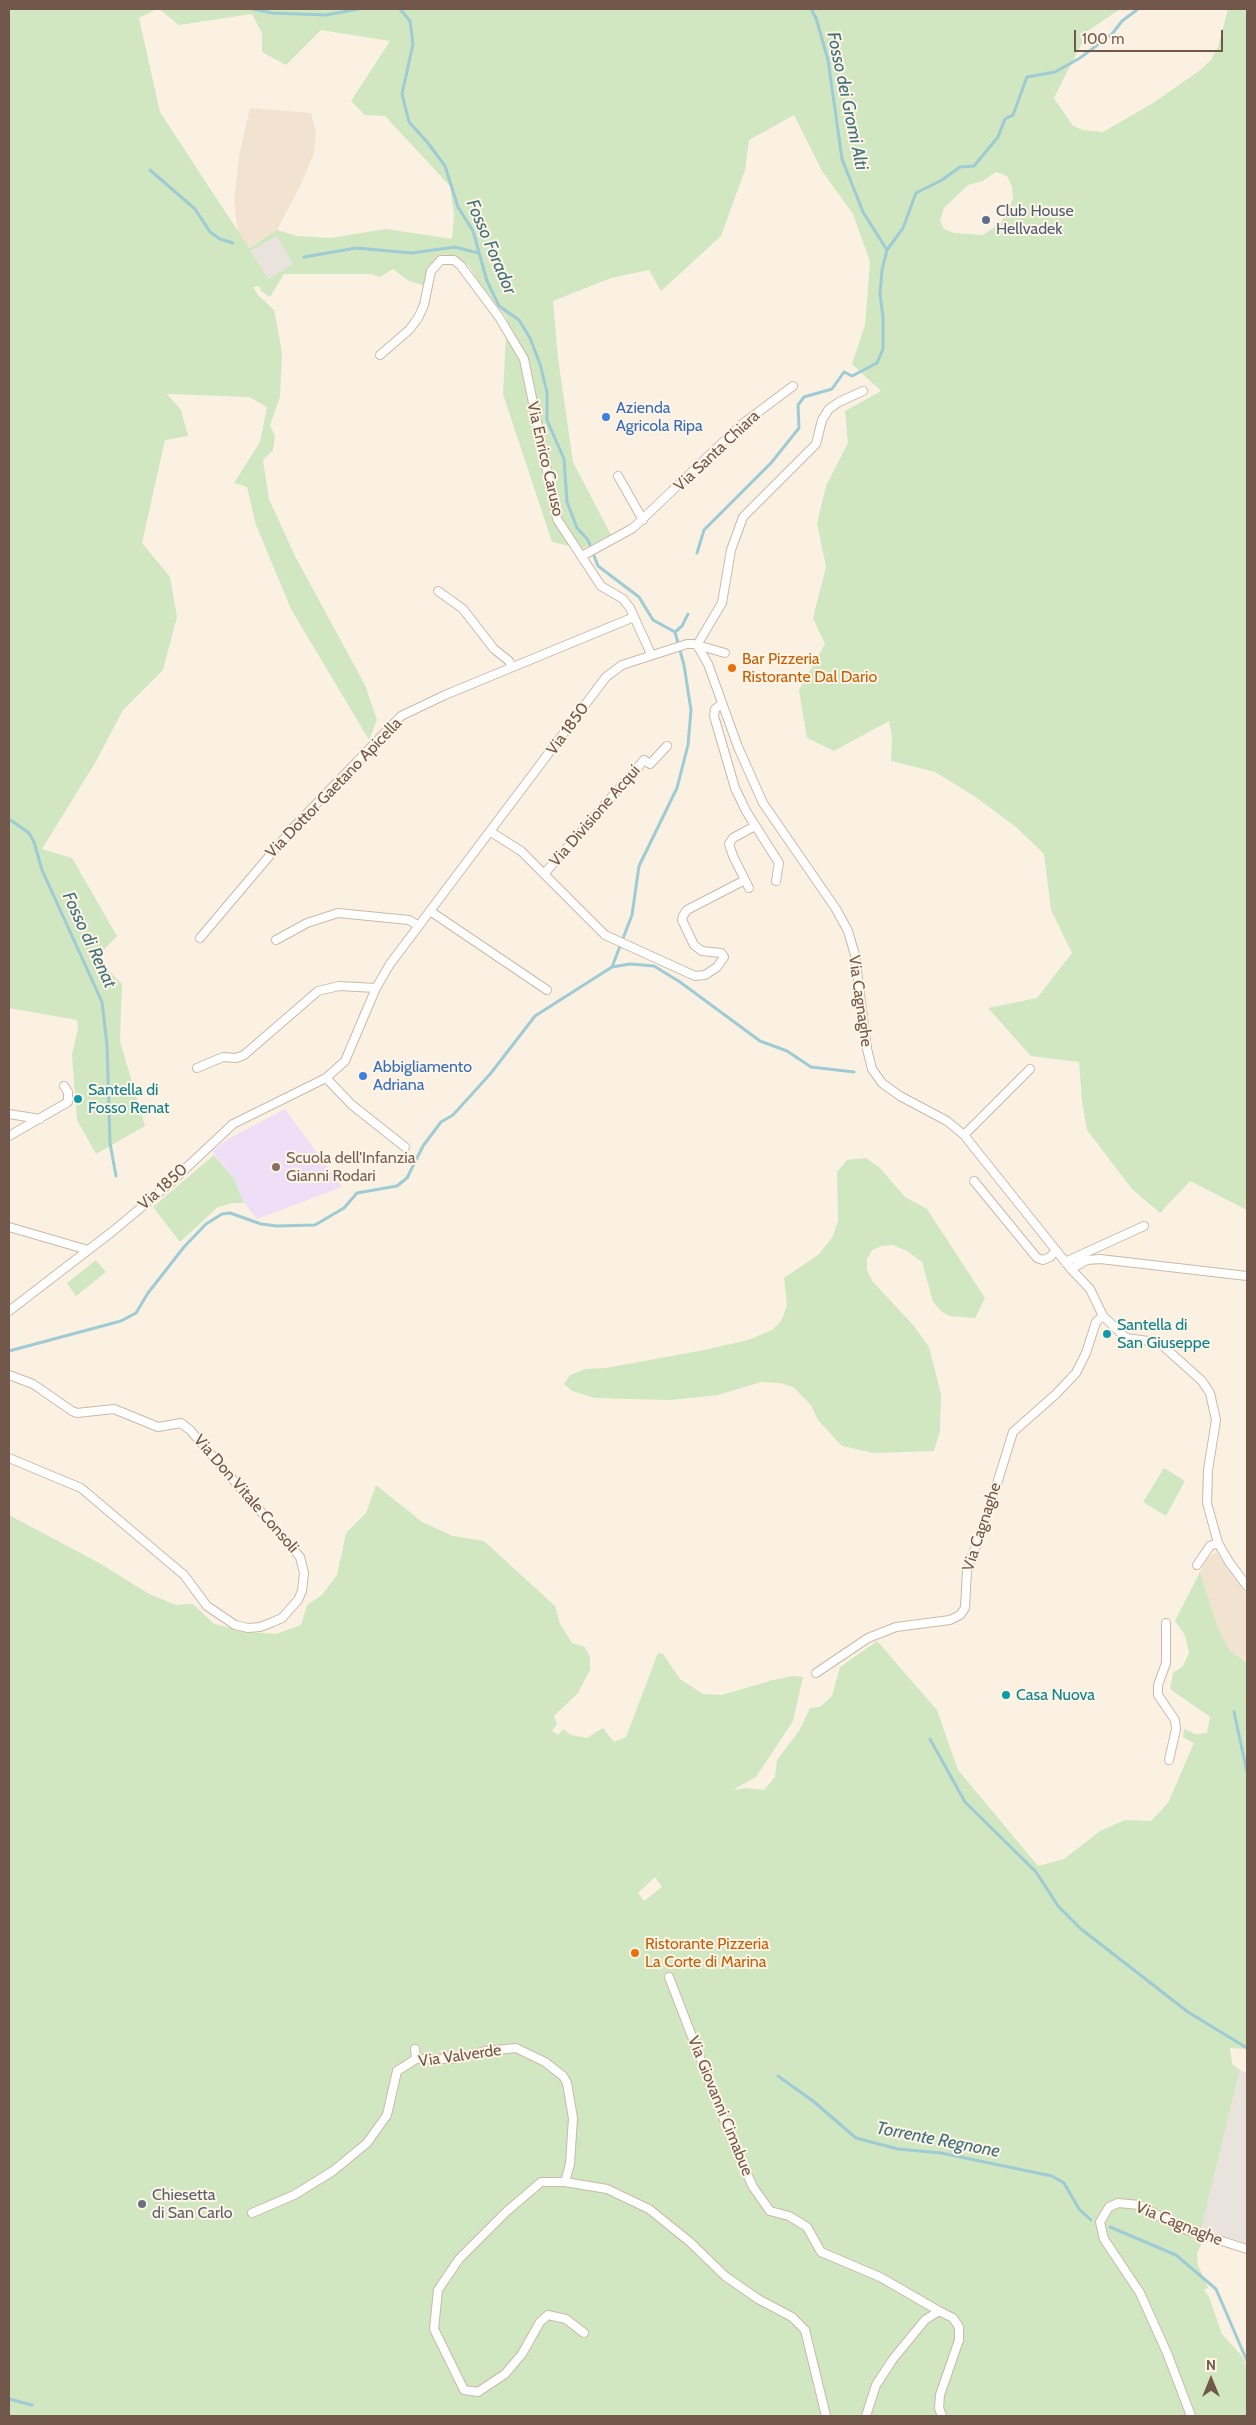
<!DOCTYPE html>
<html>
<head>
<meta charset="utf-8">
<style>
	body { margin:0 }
	#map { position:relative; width:1256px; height:2425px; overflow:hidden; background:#fbf1e2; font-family:Cabin,sans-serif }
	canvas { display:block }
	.frame { position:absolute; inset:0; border:10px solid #71584a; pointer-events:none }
	.north { position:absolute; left:1186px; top:2355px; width:50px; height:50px; -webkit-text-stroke:4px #fef5e7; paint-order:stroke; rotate:0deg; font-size:14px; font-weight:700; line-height:20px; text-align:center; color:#71584a }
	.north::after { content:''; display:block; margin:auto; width:18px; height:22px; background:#71584a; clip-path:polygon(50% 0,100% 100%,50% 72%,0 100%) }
	.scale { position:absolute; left:1074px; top:30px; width:149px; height:22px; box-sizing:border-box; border:2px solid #71584a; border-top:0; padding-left:6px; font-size:15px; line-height:18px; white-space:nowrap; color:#71584a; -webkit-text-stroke:4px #fef5e7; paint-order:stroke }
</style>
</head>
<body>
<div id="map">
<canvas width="1256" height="2425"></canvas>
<div class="frame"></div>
<div class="north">N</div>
<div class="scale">100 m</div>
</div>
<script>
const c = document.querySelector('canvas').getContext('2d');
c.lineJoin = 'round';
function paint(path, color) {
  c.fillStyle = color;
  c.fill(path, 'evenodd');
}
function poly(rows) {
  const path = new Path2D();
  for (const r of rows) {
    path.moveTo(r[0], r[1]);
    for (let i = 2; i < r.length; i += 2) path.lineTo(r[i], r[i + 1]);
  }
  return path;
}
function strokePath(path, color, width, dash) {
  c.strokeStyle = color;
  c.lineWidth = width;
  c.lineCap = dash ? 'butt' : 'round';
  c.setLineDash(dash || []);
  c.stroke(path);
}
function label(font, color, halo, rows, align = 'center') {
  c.font = font + ' Cabin,sans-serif';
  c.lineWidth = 4;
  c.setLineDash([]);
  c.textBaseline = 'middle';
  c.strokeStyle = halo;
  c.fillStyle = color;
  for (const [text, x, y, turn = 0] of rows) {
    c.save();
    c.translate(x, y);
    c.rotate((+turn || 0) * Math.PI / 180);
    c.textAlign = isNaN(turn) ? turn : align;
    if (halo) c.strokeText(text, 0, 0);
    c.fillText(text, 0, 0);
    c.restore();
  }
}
const residential = poly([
	[250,108,311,113,316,132,314,153,301,184,277,230,248,248,238,233,234,202,239,156],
	[1216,1552,1247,1595,1247,1663,1229,1651,1217,1625,1200,1572,1208,1558]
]);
const industrial = poly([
	[277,236,294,264,268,279,251,251],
	[1240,2070,1247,2073,1247,2243,1201,2229]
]);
const education = poly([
	[285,1109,342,1187,257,1219,244,1203,234,1179,212,1151,228,1139]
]);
const green = poly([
	[9,9,157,9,139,18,160,112,249,248,277,230,297,236,331,238,386,229,452,239,454,215,450,186,385,116,365,115,351,101,390,41,321,30,286,65,262,52,262,33,252,14,179,25,159,9,1120,9,1088,31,1054,98,1073,126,1083,130,1103,132,1153,103,1199,71,1211,60,1218,47,1228,9,1247,9,1247,1210,1190,1181,1160,1213,1132,1189,1087,1130,1082,1101,1079,1062,1031,1056,988,1008,1037,998,1072,953,1051,910,1044,854,1016,827,974,796,935,772,891,761,892,737,889,721,834,751,807,738,799,690,825,644,813,618,826,567,817,523,826,486,848,443,845,411,881,391,852,364,865,325,870,262,853,214,822,171,794,115,749,140,745,170,721,236,661,291,649,270,611,278,553,301,558,358,573,462,611,535,582,549,552,542,503,394,507,318,480,284,469,266,456,257,444,254,430,265,426,286,409,281,393,269,380,277,370,274,284,274,270,297,261,291,259,286,253,287,258,295,274,310,282,352,280,397,270,425,275,436,273,450,263,460,269,499,295,556,365,685,377,720,369,740,291,609,256,525,247,487,234,483,260,442,267,407,249,397,167,394,181,410,188,436,165,440,142,543,170,577,173,594,177,617,163,670,123,710,95,763,42,849,72,858,117,936,96,958,122,984,120,1041,145,1126,96,1154,77,1120,72,1055,78,1028,77,1020,9,1008],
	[996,172,1007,176,1012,187,1013,199,1001,223,983,235,954,233,944,229,940,221,944,208,968,185,983,181],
	[277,236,293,264,268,279,251,251],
	[214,1155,234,1179,244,1203,232,1203,218,1207,180,1242,153,1207],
	[866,1158,880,1168,905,1197,927,1209,985,1298,975,1318,950,1316,942,1312,933,1302,922,1262,907,1251,893,1245,882,1246,872,1250,867,1259,867,1270,873,1282,914,1326,929,1347,941,1394,940,1431,934,1451,874,1453,842,1446,818,1420,811,1405,793,1387,780,1383,761,1382,718,1395,670,1400,595,1398,572,1391,564,1384,570,1375,585,1369,606,1368,704,1350,748,1340,772,1330,781,1321,787,1306,784,1278,818,1255,832,1238,838,1221,837,1172,847,1160],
	[96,1260,106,1272,76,1296,67,1283],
	[1164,1468,1185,1481,1166,1516,1143,1502],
	[376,1485,422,1522,453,1536,484,1541,555,1606,560,1624,572,1643,585,1647,590,1657,590,1670,578,1693,554,1716,557,1724,552,1731,558,1735,563,1729,571,1735,587,1738,603,1728,614,1742,626,1737,658,1653,663,1654,680,1679,703,1694,722,1695,773,1680,793,1676,803,1677,793,1721,756,1777,733,1790,746,1788,764,1790,775,1777,777,1760,799,1731,810,1708,820,1707,832,1696,840,1667,877,1641,937,1710,958,1770,1038,1866,1064,1859,1100,1831,1125,1820,1151,1821,1168,1803,1194,1743,1183,1737,1184,1729,1196,1734,1207,1733,1210,1717,1170,1689,1173,1673,1183,1666,1189,1653,1185,1635,1175,1621,1200,1572,1217,1625,1229,1650,1247,1663,1247,2049,1230,2048,1232,2064,1240,2070,1201,2229,1200,2236,1202,2243,1197,2253,1198,2265,1208,2288,1204,2290,1209,2297,1222,2334,1242,2356,1247,2368,1247,2416,9,2416,9,1515,101,1564,149,1594,176,1605,193,1604,214,1624,248,1632,276,1634,301,1625,307,1605,322,1595,337,1575,346,1533,366,1513],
	[655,1877,662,1887,644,1901,638,1893]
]);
const stream = poly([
	[253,9,272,13,326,15,359,9],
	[400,9,410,21,413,44,402,94,409,122,428,143,445,166,458,207,473,231,487,281,499,306,519,320,530,338,540,364,547,392,547,420,564,459,567,502,577,528,588,540,598,566,639,597,653,620,675,632],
	[811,9,816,18,828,60,842,159,863,212,887,250],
	[150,170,195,209,210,232,220,239,233,243],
	[304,257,356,248,412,253,455,247,478,253],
	[697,553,704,530,771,463,799,428,798,405,804,397,832,389,844,372,852,376,877,363,883,349,883,317,880,294,882,270,887,250,903,228,916,193,942,180,960,167,974,166,998,137,1005,119,1013,115,1027,77,1055,72,1080,58,1112,34,1122,21,1138,9],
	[9,819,29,833,34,842,42,870,102,1002,107,1045,110,1143,116,1176],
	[612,967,630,964,654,966,680,982,760,1041,787,1051,811,1067,854,1072],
	[9,1351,121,1321,136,1313,148,1293,184,1247,206,1224,222,1214,230,1213,261,1224,277,1226,315,1225,344,1208,357,1193,397,1186,407,1178,423,1146,441,1122,453,1115,491,1073,535,1016,612,967,632,915,639,866,677,788,688,745,691,710,684,665,675,632,682,626,688,614],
	[1234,1712,1247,1772],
	[930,1739,965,1802,1036,1872,1058,1906,1081,1929,1188,2012,1247,2048],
	[778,2076,813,2101,856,2138,898,2149,941,2153,1052,2176,1064,2183,1079,2209,1091,2220],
	[1110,2227,1176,2255,1216,2289,1247,2361],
	[9,2399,32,2405]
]);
const minor = poly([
	[380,355,409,330,418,318,424,305,431,271,441,260,454,260,461,266,499,317,524,359,557,519,601,586,623,599,630,608,651,654],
	[618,476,643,520],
	[582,556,633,528,741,425,793,386],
	[438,591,463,609,494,649,509,661,512,667],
	[697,645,708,664,738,747,763,803,836,909,848,931,855,955,867,1049,872,1069,882,1083,900,1096,947,1121,964,1135,1071,1269,1090,1289,1103,1316,1126,1338,1156,1342,1162,1345,1202,1381,1210,1393,1216,1420,1208,1470,1207,1503,1218,1543,1229,1562,1247,1586],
	[697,645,722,603,731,550,743,517,816,444,822,420,829,409,839,402,863,391],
	[722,704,715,709,714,716,735,788,746,811,779,863,776,881],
	[491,832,521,851,605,935,695,976,705,975,717,967,724,957,721,953,702,951,694,945,682,920,683,916,687,910,745,880],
	[544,874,644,760,650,764,667,746],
	[749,888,733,856,729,844,733,838,755,826],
	[430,911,547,990],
	[200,938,293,828,401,716,445,695,634,617],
	[276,940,307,923,338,913,409,920,419,926],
	[197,1068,223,1057,236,1058,244,1055,318,991,339,986,376,988],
	[326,1078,352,1105,405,1147],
	[9,1114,40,1119],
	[964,1135,1030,1069],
	[9,1136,68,1102,68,1092,64,1086],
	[974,1181,1037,1258,1043,1260,1050,1257,1056,1250],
	[9,1227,88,1250],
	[1065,1262,1144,1226],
	[1071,1269,1087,1260,1100,1259,1247,1276],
	[9,1311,113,1231,168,1185,233,1124,326,1078,345,1061,376,988,390,964,606,677,622,665,687,644,693,644,725,653],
	[9,1375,33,1384,72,1411,77,1413,114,1409,158,1427,181,1423,190,1430,300,1557,304,1573,302,1591,298,1600,282,1618,273,1622,260,1627,248,1628,235,1625,207,1606,184,1575,81,1488,9,1458],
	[1197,1565,1210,1546,1218,1543],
	[1166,1623,1166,1663,1158,1685,1158,1695,1175,1720,1176,1729,1169,1760],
	[816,1673,868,1638,896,1627,950,1620,960,1615,965,1608,967,1570,986,1519,1013,1432,1056,1394,1076,1373,1086,1353,1096,1322,1103,1316],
	[669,1977,735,2148,753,2187,770,2211,789,2216,807,2227,821,2252,880,2277,939,2311],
	[415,2049,416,2059],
	[252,2213,294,2195,333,2171,367,2143,387,2115,397,2071,416,2059,454,2059,486,2051,516,2048,545,2062,563,2076,567,2083,573,2118,570,2164,565,2182],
	[584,2333,566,2319,548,2315,540,2322,522,2354,505,2374,478,2392,464,2390,434,2329,438,2290,459,2259,506,2212,541,2182,565,2182,607,2189,649,2209,690,2242,725,2276,758,2299,792,2317,805,2330,826,2416],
	[866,2416,876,2385,893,2359,925,2320,939,2311,953,2318,959,2327,959,2340,940,2395,939,2408,942,2416],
	[1191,2416,1167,2353,1140,2293,1104,2239,1100,2222,1109,2207,1118,2203,1140,2205,1178,2227,1247,2249]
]);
const markers = [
	[986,220,5,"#5c6f8a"],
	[606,417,5,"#3f7fe0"],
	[732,668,5,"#e8710a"],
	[363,1076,5,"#3f7fe0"],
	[78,1099,5,"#0f9aa8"],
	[276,1167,5,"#8d6e63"],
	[1107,1334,5,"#0f9aa8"],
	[1006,1695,5,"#0f9aa8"],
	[635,1953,5,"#e8710a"],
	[142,2204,5,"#6b7280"]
];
const serviceNames = [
	["Club House",996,211],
	["Hellvadek",996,229]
];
const shopNames = [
	["Azienda",616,408],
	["Agricola Ripa",616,426],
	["Abbigliamento",373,1067],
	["Adriana",373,1085]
];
const streetNames = [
	["Via Santa Chiara",717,451,-43],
	["Via Enrico Caruso",545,459,77],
	["Via 1850",568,729,-54],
	["Via Dottor Gaetano Apicella",334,788,-46],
	["Via Divisione Acqui",595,816,-49],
	["Via Cagnaghe",860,1001,82],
	["Via 1850",163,1187,-42],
	["Via Don Vitale Consoli",246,1494,49],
	["Via Cagnaghe",982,1527,-72],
	["Via Valverde",460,2056,-8],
	["Via Giovanni Cimabue",720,2106,68],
	["Via Cagnaghe",1179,2224,22]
];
const foodNames = [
	["Bar Pizzeria",742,659],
	["Ristorante Dal Dario",742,677],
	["Ristorante Pizzeria",645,1944],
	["La Corte di Marina",645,1962]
];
const cultureNames = [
	["Santella di",88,1090],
	["Fosso Renat",88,1108],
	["Santella di",1117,1325],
	["San Giuseppe",1117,1343],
	["Casa Nuova",1016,1695]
];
const educationNames = [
	["Scuola dell'Infanzia",286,1158],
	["Gianni Rodari",286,1176]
];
const worshipNames = [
	["Chiesetta",152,2195],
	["di San Carlo",152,2213]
];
const waterNames = [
	["Fosso dei Gromi Alti",847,101,78],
	["Fosso Forador",491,247,67],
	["Fosso di Renat",89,940,65],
	["Torrente Regnone",938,2140,11]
];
paint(residential, '#f2e3d1');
paint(industrial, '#eae3dd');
paint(education, '#eedff7');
paint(green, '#d0e7c1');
strokePath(stream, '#9ecbd4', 3);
strokePath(minor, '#cbb9a9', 10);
strokePath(minor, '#fff', 8);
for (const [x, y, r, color] of markers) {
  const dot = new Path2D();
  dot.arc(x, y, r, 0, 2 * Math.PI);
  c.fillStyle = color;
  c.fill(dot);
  strokePath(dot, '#fef5e7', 2);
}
label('16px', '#4e5e75', '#fef5e7', serviceNames, 'left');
label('16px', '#366cbe', '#fef5e7', shopNames, 'left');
label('16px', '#71584a', '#fef5e7', streetNames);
label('16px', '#c56008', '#fef5e7', foodNames, 'left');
label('16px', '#0d838f', '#fef5e7', cultureNames, 'left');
label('16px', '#785e54', '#fef5e7', educationNames, 'left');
label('16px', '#5b616d', '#fef5e7', worshipNames, 'left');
label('italic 18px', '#42737d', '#fef5e7', waterNames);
</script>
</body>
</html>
